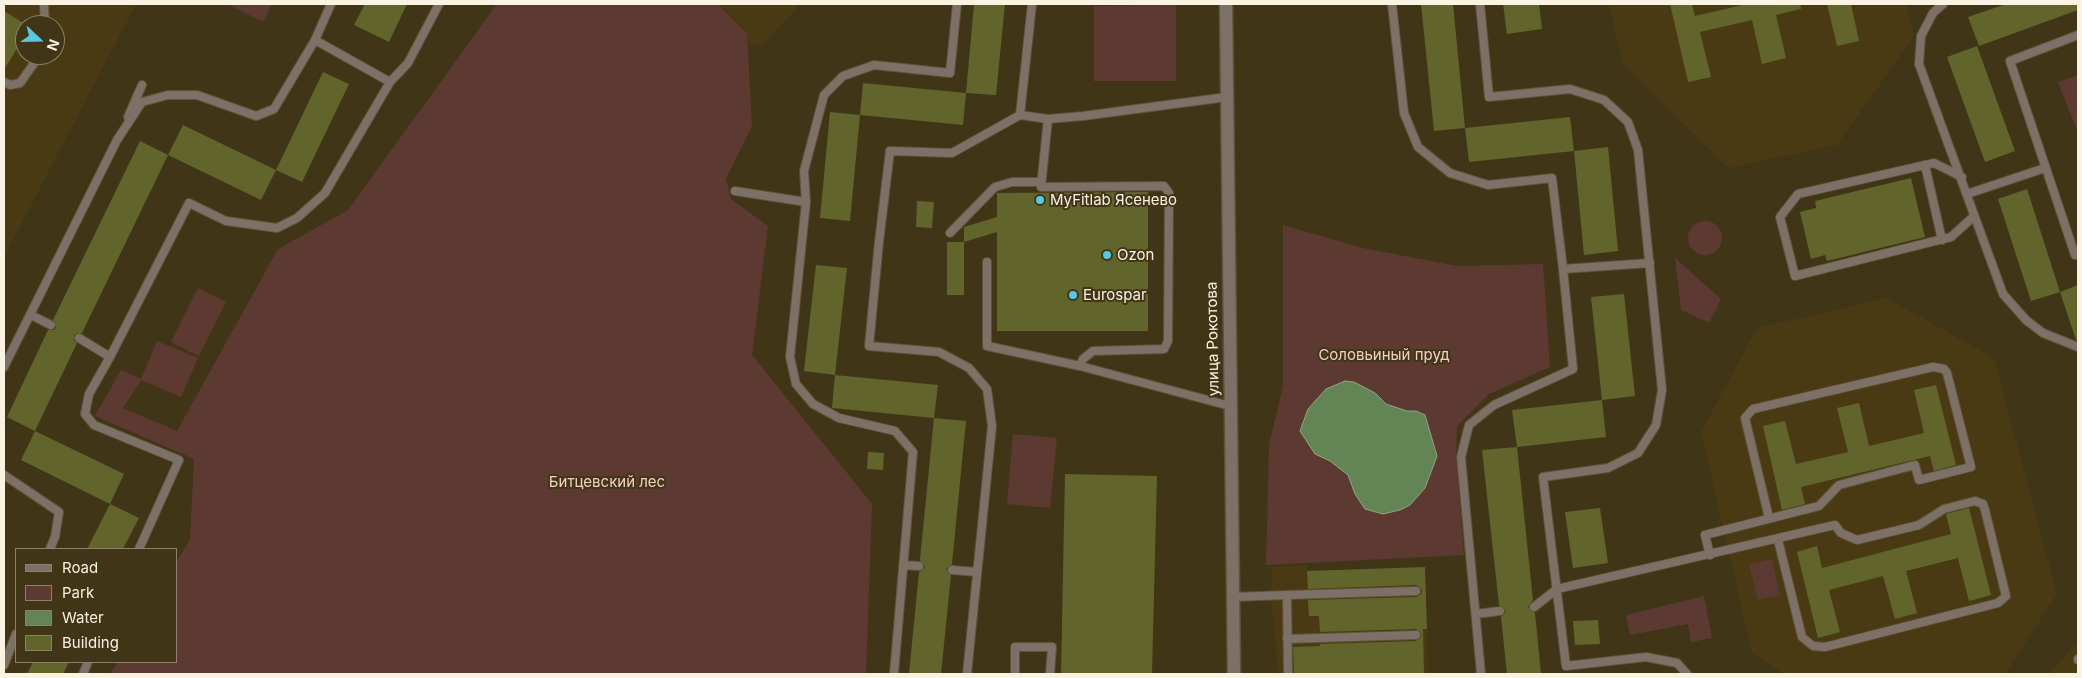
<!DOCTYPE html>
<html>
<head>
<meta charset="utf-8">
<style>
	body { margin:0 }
	#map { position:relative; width:2082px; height:678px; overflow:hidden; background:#413517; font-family:Inter,sans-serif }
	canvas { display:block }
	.frame { position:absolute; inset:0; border:5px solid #fbf3e2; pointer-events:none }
	.legend { position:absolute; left:15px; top:548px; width:162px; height:115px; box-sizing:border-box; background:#413517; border:1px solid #8b8168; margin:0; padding:6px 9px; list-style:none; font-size:15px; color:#fbf3e2 }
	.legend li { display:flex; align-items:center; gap:10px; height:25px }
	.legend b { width:25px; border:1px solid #8b8168 }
	.north { position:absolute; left:15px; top:15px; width:50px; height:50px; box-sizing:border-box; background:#413517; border:1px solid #8b8168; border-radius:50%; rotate:111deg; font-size:14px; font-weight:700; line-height:20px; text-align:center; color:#fbf3e2 }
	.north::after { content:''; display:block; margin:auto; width:18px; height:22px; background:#56c9e0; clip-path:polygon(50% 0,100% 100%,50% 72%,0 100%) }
</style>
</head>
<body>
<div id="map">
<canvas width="2082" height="678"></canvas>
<div class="frame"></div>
<ul class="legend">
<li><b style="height:6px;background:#7d7167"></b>Road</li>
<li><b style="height:14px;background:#5c3a31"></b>Park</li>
<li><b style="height:14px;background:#638556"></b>Water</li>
<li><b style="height:14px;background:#61642b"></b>Building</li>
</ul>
<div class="north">N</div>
</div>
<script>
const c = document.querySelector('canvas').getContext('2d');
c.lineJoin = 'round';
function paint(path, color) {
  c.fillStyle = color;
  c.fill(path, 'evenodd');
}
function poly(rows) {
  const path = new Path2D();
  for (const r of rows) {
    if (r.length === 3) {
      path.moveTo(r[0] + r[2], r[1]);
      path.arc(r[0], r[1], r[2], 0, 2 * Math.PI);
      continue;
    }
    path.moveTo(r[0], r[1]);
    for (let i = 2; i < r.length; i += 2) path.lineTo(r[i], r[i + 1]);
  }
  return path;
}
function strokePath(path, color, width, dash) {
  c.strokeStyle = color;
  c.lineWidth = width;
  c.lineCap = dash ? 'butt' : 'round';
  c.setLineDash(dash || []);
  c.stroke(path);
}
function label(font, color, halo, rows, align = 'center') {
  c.font = font + ' Inter,sans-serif';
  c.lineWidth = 4;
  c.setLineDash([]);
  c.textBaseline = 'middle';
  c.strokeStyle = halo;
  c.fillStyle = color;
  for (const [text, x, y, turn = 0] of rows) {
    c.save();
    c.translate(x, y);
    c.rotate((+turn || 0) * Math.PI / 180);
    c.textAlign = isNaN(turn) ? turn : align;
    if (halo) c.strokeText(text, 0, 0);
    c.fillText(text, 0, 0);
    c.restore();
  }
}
const built = poly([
	[4,4,136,4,4,257],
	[25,25,55,25,55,55,25,55],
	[627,4,800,4,762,46],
	[1609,4,1907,4,1914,36,1837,145,1728,168,1623,64],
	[1887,298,1994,358,2057,594,2005,674,1784,674,1752,653,1701,432,1757,328],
	[1307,565,1307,571,1425,567,1428,674,1278,674,1272,606,1272,567],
	[2078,645,2078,674,2050,674,2072,647]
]);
const green = poly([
	[227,4,272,4,263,22],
	[497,4,717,4,747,34,752,126,726,179,731,199,768,226,752,355,872,504,866,674,110,674,118,662,176,662,176,562,190,540,194,459,95,416,121,370,141,379,157,341,198,358,181,397,141,380,123,408,177,431,278,249,348,210],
	[1176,5,1176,81,1094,81,1094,6],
	[2078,75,2078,127,2076,128,2058,82],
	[1705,238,17],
	[1283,225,1363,248,1457,266,1543,264,1550,367,1489,394,1457,426,1456,458,1464,555,1266,565,1269,445,1283,386],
	[1675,258,1721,299,1709,323,1681,310],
	[198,288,226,302,199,356,171,342],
	[1013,434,1057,438,1050,508,1007,504],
	[1772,559,1780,595,1758,600,1749,564],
	[1704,596,1712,638,1691,642,1688,624,1630,635,1626,615]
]);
const water = poly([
	[1345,381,1354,382,1375,393,1386,404,1407,411,1416,411,1425,415,1437,456,1425,488,1410,505,1400,510,1383,514,1365,509,1355,494,1348,475,1330,461,1315,454,1300,431,1308,409,1326,389,1345,381]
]);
const building = poly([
	[365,4,407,4,389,42,354,25],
	[974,4,1005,4,996,95,966,93],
	[1421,4,1453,4,1465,128,1434,131],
	[1503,4,1539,4,1542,29,1507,34],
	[1670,4,1692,4,1695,16,1747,4,1800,4,1801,9,1776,15,1786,58,1762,64,1752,20,1700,32,1711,77,1688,82],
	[1827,4,1851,4,1859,41,1837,46],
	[2006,4,2078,4,2078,10,1979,46,1968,17],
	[4,11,25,24,25,35,4,70],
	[1977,46,2015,151,1985,162,1947,57],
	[323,72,349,84,302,182,276,170],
	[863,83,966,93,963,125,860,115],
	[830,112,860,115,850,221,820,218],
	[1570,117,1574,151,1469,162,1465,128],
	[183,125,276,170,261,200,168,155],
	[140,141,168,155,82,333,77,333,74,336,74,340,77,343,35,431,7,417,48,330,54,330,56,327,53,320],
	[1608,147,1618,251,1584,255,1574,151],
	[1911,178,1925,237,1827,261,1825,255,1811,259,1800,212,1816,208,1815,201],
	[2027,189,2060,292,2031,301,1998,199],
	[1148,192,1148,331,997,331,997,232,964,242,964,227,997,217,997,193],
	[917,201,934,202,932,228,916,227],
	[947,242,964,242,964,295,947,295],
	[816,265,847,268,835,375,804,371],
	[2078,285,2078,340,2076,340,2060,292],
	[1624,294,1635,396,1602,400,1591,297],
	[835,375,938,385,934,418,832,408],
	[1936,385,1956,465,1934,471,1930,456,1801,487,1805,504,1782,510,1763,426,1785,421,1796,464,1848,452,1837,408,1859,403,1869,446,1924,433,1914,390],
	[1602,400,1606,437,1517,447,1512,410],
	[934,418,966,421,952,564,946,569,951,575,941,674,909,674,919,572,925,567,920,560],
	[35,431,124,474,110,504,21,460],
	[1517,447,1533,600,1528,607,1535,613,1541,674,1507,674,1501,617,1506,611,1499,605,1482,450],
	[868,452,884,453,883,470,867,469],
	[1065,474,1157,476,1152,674,1061,674],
	[110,504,139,518,123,549,87,549],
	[1600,508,1608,563,1573,568,1565,512],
	[1969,508,1991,595,1969,601,1958,558,1906,571,1917,613,1895,619,1883,576,1829,590,1840,632,1818,638,1797,552,1817,546,1822,568,1951,534,1946,514],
	[1425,567,1427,629,1423,629,1424,673,1294,674,1293,647,1320,646,1320,644,1416,641,1422,635,1416,629,1320,632,1319,616,1309,616,1308,600,1416,597,1421,594,1422,590,1416,585,1308,589,1307,571],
	[1598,620,1600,644,1575,645,1573,621],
	[33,662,69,662,63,674,27,674]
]);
const service = poly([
	[44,4,45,25],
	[1392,4,1404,113,1418,147,1450,173,1488,185,1552,178,1563,269,1650,263],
	[1480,4,1489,97,1570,89,1604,100,1628,122,1638,150,1662,390,1656,425,1638,453,1608,468,1543,477,1566,666,1646,657,1677,663,1687,674],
	[1943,4,1933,13,1921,36,1919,64,2003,294,2026,320,2043,333,2078,347],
	[2078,35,2010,61,2075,255,2078,253],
	[315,40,390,82],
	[4,82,10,85,20,83,40,55],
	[1020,115,1048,119,1083,116,1227,97],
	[128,117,142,85],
	[1048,119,1041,187,1164,186,1169,193,1168,341,1164,349,1093,351,1083,359,1080,366],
	[1925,165,1942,240],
	[1962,177,1934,163,1798,194,1780,217,1795,276,1951,237,1973,217],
	[735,191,806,202],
	[1967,194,2045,168],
	[950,233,995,187,1012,182,1040,182],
	[987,262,987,346,1080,366,1230,406],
	[31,315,51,325],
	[79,338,110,357,189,203,226,221,277,228,297,218,325,193,390,82,408,63,439,4],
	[110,357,89,394,85,414,94,425,179,460,139,549],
	[4,367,117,140,142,102,168,95,197,95,256,116,274,109,315,40,331,4],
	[4,475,59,512,55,537,50,549],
	[1710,555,1705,535,1819,506,1839,485,1915,465,1919,480,1971,467,1947,373,1944,369,1933,367,1753,409,1745,418,1769,518],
	[903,565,919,566],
	[952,570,977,572],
	[1287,595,1416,591],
	[1233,597,1287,595,1288,674],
	[1534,607,1557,589,1835,525,1841,533,1857,540,1919,525,1944,509,1975,501,1983,504,1985,510,2006,596,1998,603,1825,647,1813,646,1802,637,1778,540],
	[1476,614,1500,611],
	[1287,639,1416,635],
	[2078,659,2078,660],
	[4,665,16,634],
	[83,674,88,662],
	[894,674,913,452,895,431,839,418,813,404,796,384,790,357,806,202,804,171,824,95,843,76,874,65,950,73,957,4],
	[967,674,992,426,987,389,969,368,939,352,869,346,879,242,890,151,952,153,1020,115,1032,4],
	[1015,674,1015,647,1052,647,1050,674],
	[1481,674,1461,457,1469,425,1494,405,1573,369,1563,269]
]);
const tertiary = poly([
	[1226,4,1234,674]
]);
const markers = [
	[1040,200,5,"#56c9e0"],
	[1107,255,5,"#56c9e0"],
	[1073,295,5,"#56c9e0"]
];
const poiNames = [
	["MyFitlab Ясенево",1050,200],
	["Ozon",1117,255],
	["Eurospar",1083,295]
];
const streetNames = [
	["улица Рокотова",1213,339,-91]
];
const parkNames = [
	["Соловьиный пруд",1384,355],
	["Битцевский лес",607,482]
];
paint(built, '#4a3a14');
paint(green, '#5c3a31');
paint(water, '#638556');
strokePath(water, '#91a680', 1);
paint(building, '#61642b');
strokePath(service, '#5f5337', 10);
strokePath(tertiary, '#5f5337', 15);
strokePath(service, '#7d7167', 8);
strokePath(tertiary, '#7d7167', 12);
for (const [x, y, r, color] of markers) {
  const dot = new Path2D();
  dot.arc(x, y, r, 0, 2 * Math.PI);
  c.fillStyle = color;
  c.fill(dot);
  strokePath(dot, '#413517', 2);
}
label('15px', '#fbf3e2', '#413517', poiNames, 'left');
label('15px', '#fbf3e2', '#413517', streetNames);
label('15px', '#f4cfc5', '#413517', parkNames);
</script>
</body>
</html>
